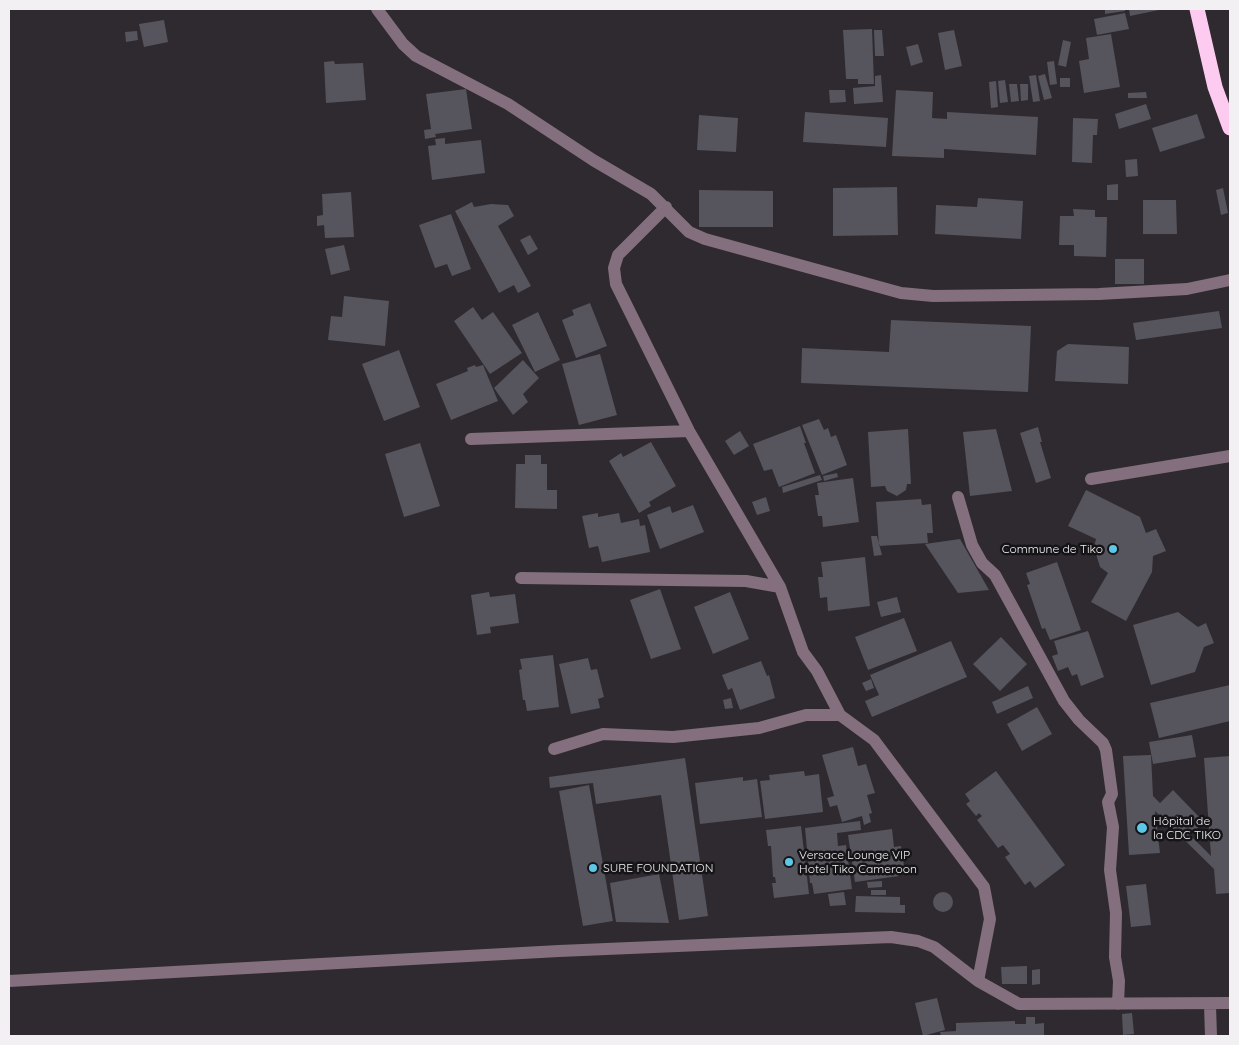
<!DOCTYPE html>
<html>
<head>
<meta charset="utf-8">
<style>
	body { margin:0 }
	#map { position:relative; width:1239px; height:1045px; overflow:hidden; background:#2e2a30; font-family:Quicksand,sans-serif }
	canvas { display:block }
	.frame { position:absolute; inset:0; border:10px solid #f3f0f4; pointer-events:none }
</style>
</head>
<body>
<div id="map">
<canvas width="1239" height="1045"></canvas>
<div class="frame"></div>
</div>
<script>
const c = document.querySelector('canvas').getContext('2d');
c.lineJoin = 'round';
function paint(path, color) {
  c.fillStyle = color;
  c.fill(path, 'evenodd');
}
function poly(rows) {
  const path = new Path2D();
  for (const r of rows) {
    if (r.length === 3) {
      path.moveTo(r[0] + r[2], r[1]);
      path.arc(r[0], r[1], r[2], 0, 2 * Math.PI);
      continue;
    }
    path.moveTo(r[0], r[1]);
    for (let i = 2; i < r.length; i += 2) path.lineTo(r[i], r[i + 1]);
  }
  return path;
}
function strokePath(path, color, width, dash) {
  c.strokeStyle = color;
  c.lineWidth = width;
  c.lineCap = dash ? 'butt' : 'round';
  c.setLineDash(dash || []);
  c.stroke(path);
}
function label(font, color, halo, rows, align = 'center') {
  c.font = font + ' Quicksand,sans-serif';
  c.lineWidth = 5;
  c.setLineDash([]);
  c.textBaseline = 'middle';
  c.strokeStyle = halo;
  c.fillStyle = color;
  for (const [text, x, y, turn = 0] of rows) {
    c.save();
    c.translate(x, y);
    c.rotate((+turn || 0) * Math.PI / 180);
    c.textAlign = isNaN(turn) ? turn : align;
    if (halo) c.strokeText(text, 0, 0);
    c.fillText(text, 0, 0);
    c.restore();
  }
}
const building = poly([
	[1105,9,1125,9,1125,11,1105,14],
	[1129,9,1159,9,1159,10,1130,16],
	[1125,13,1129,29,1097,35,1094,19],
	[164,20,168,42,144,47,139,24],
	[872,29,874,84,858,84,858,79,846,79,843,30],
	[874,30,882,30,884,56,875,56],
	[954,30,962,66,945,70,938,33],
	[137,31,138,40,126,42,125,32],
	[1111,34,1120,87,1084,93,1079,61,1089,59,1086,38],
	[1063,40,1071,42,1066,67,1058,65],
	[918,44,923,62,911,66,906,47],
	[334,61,335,64,363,63,366,100,326,103,324,62],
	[1054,61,1057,84,1050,85,1047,62],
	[1045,74,1052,98,1044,100,1038,76],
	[881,75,883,102,854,104,853,88,875,86,875,76],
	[1036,75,1040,101,1033,102,1029,76],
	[1060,78,1070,78,1070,87,1060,87],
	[1005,80,1008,102,1000,103,998,81],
	[996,81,998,107,991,108,989,82],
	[1009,84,1017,84,1019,101,1011,102],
	[1020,84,1028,84,1028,100,1021,101],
	[466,89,472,129,435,134,436,137,425,139,424,130,431,129,426,94],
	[829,90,845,90,846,102,830,103],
	[896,90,933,92,932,118,947,119,947,112,1038,117,1036,155,944,149,944,158,892,156],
	[1146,92,1147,98,1128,98,1128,93],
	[1146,104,1151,119,1119,129,1115,114],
	[805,112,888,118,886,147,803,142],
	[1197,114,1205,138,1160,152,1152,128],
	[699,115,738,118,736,152,697,150],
	[1073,118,1098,119,1097,135,1093,135,1092,163,1072,162],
	[445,138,445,144,481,140,485,173,432,180,428,146,436,145,435,139],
	[1137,159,1138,176,1126,177,1125,160],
	[1118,184,1118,200,1107,200,1107,185],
	[897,187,898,235,833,236,833,188],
	[1223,188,1228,213,1221,215,1216,190],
	[699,190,773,191,773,227,699,227],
	[351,192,354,237,325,238,324,225,317,226,317,216,323,215,322,194],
	[978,198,1023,201,1021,239,935,234,936,205,977,207],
	[1143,200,1176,200,1177,234,1143,234],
	[472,202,474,207,491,204,508,205,514,216,498,226,531,286,518,293,514,285,499,293,455,211],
	[1073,209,1095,210,1095,217,1107,217,1106,257,1074,256,1074,245,1059,245,1060,216,1074,216],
	[451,214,471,269,452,276,447,264,435,268,419,225],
	[530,235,538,249,528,255,520,240],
	[344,245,350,270,331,275,325,249],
	[1115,259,1144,259,1144,284,1115,284],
	[344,296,389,301,385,346,328,340,331,316,342,317],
	[590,303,607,346,576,358,562,320,574,315,572,310],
	[473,307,482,320,493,312,522,353,490,374,454,321],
	[1219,311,1222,328,1136,340,1133,323],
	[538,312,560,360,535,372,512,325],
	[891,320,1031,326,1028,392,801,383,802,348,889,352],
	[1068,344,1129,347,1128,384,1055,381,1057,351],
	[399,350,420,407,384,421,362,364],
	[600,354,617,415,579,425,562,364],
	[523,360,539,378,523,394,528,402,513,415,494,388],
	[475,365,476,367,483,365,498,401,451,420,436,384,468,371,467,368],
	[819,419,824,430,828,428,831,437,836,435,847,465,822,475,802,425],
	[800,426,806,443,804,443,815,473,779,487,772,469,764,471,753,444],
	[1038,427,1042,442,1040,442,1051,478,1036,483,1020,433],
	[908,429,911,484,907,484,906,490,897,496,887,491,885,486,871,487,868,432],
	[996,429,1012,491,970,496,963,432],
	[740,431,749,446,734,455,725,441],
	[651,442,676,486,649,502,651,506,639,513,609,461,621,453,623,457],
	[420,443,440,506,404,517,385,454],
	[525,455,541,455,541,464,547,464,547,490,557,490,557,509,515,508,516,464,525,464],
	[837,473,838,477,824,481,823,476],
	[820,475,822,480,783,493,782,487],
	[853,478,859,522,823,527,822,516,818,516,815,495,819,495,817,483],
	[1086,490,1140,517,1146,533,1156,529,1166,551,1153,556,1152,572,1126,621,1091,602,1108,573,1100,567,1094,547,1096,539,1068,526],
	[766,497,770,511,757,515,752,502],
	[921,499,922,505,931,504,933,533,927,533,928,543,879,546,876,502],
	[693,505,704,532,660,549,647,515,670,506,672,513],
	[598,513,598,517,619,513,621,523,639,519,640,526,645,525,650,552,602,562,598,546,589,548,582,516],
	[871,536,877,536,882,555,874,556],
	[960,539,989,590,958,593,925,544],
	[865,557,870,606,828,611,827,597,820,598,818,577,823,577,821,562],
	[1057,562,1081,630,1050,640,1045,628,1042,629,1027,585,1030,584,1026,573],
	[660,589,681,649,651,659,630,600],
	[489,592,490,597,515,594,519,623,490,627,491,633,477,635,471,595],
	[730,592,749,639,713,654,694,607],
	[897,597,901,612,881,617,877,602],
	[1178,612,1198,627,1206,623,1214,643,1204,647,1195,672,1151,685,1133,625],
	[904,618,917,651,868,670,855,637],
	[1088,631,1104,677,1081,686,1077,674,1072,676,1068,667,1058,671,1052,656,1058,654,1054,641],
	[1001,637,1027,664,1000,691,973,664],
	[951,641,967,677,872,717,865,701,879,695,870,675],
	[553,655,559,707,527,711,525,700,523,700,519,670,522,669,520,659],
	[588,658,591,670,597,669,604,697,598,699,600,708,571,714,559,664],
	[761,661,767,676,769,675,775,698,740,710,732,688,728,690,722,675],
	[871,679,874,688,866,691,862,683],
	[1230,685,1230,721,1159,738,1150,703],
	[1028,686,1033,698,997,714,992,702],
	[731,698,733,708,725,709,723,700],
	[1037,707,1052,734,1022,751,1007,724],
	[1192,735,1196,757,1153,764,1149,742],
	[853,747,858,766,866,764,875,793,867,795,872,813,869,814,871,822,864,825,862,816,842,822,837,805,830,807,827,798,834,796,822,755],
	[1151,755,1153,796,1160,803,1173,790,1204,822,1190,835,1211,856,1204,758,1230,756,1230,893,1216,894,1214,869,1155,811,1160,853,1129,855,1123,756],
	[685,758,708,916,679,920,661,795,596,804,593,783,550,788,549,777],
	[804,771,805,776,819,774,823,812,765,819,760,781,770,780,769,775],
	[996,771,1065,865,1035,888,1030,881,1025,885,1005,857,1010,854,1003,845,998,848,977,820,982,816,979,813,976,816,966,804,970,801,965,794],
	[743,777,743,781,757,779,762,817,700,824,695,783],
	[589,785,613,921,583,926,559,791],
	[860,821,861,830,837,833,838,846,846,845,852,889,814,894,812,883,810,883,805,828],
	[801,826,809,894,774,898,772,883,776,883,775,877,773,877,771,846,768,846,766,830],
	[892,829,894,847,901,846,904,866,897,867,899,876,855,882,848,835],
	[659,874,669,923,616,922,610,883],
	[882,881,882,887,868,888,867,882],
	[1146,884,1151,925,1131,927,1126,886],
	[871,890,886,890,886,895,871,895],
	[943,902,10],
	[844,892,846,905,830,906,828,894],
	[856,896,900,897,900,905,905,905,905,913,855,912],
	[1027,966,1027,984,1002,984,1001,967],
	[1040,969,1040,984,1032,985,1032,970],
	[937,998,945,1030,923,1036,915,1003],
	[1132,1013,1134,1034,1123,1035,1122,1014],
	[1026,1017,1035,1017,1035,1024,1044,1023,1044,1036,941,1036,940,1032,956,1031,956,1023,1015,1021,1015,1024,1026,1024]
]);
const minor = poly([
	[377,9,403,44,416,56,508,104,593,160,651,194,689,232,705,239,901,293,933,296,1099,294,1187,289,1230,280],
	[666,207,618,255,614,268,616,284,689,431,780,587,803,652,817,671,840,715,874,740,984,887,990,919,978,981],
	[471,439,689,431],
	[1091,479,1230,456],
	[958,497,972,545,982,563,995,575,1064,701,1079,720,1103,743,1106,750,1112,794,1108,802,1113,827,1110,870,1116,913,1115,957,1119,981,1118,1004],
	[521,578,746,581,780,587],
	[554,749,603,734,673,737,759,728,806,715,840,715],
	[9,981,559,951,891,937,918,941,934,947,978,981,1019,1004,1230,1003],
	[1210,1005,1211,1036]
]);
const highway = poly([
	[1197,9,1215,87,1230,128]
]);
const markers = [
	[1113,549,5,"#5dc7e8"],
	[1142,828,6,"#5dc7e8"],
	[789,862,5,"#5dc7e8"],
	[593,868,5,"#5dc7e8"]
];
const poiNames = [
	["Commune de Tiko",1103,549,"right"],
	["Hôpital de",1153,821],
	["la CDC TIKO",1153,835],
	["Versace Lounge VIP",799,855],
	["Hotel Tiko Cameroon",799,869],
	["SURE FOUNDATION",603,868]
];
paint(building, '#56545c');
strokePath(minor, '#836f7d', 12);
strokePath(highway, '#fdcbf0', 15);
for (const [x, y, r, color] of markers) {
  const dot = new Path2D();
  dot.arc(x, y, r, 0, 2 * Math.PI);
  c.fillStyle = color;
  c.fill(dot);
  strokePath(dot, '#151416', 2);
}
label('12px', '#f3f0f4', '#151416', poiNames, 'left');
</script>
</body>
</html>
